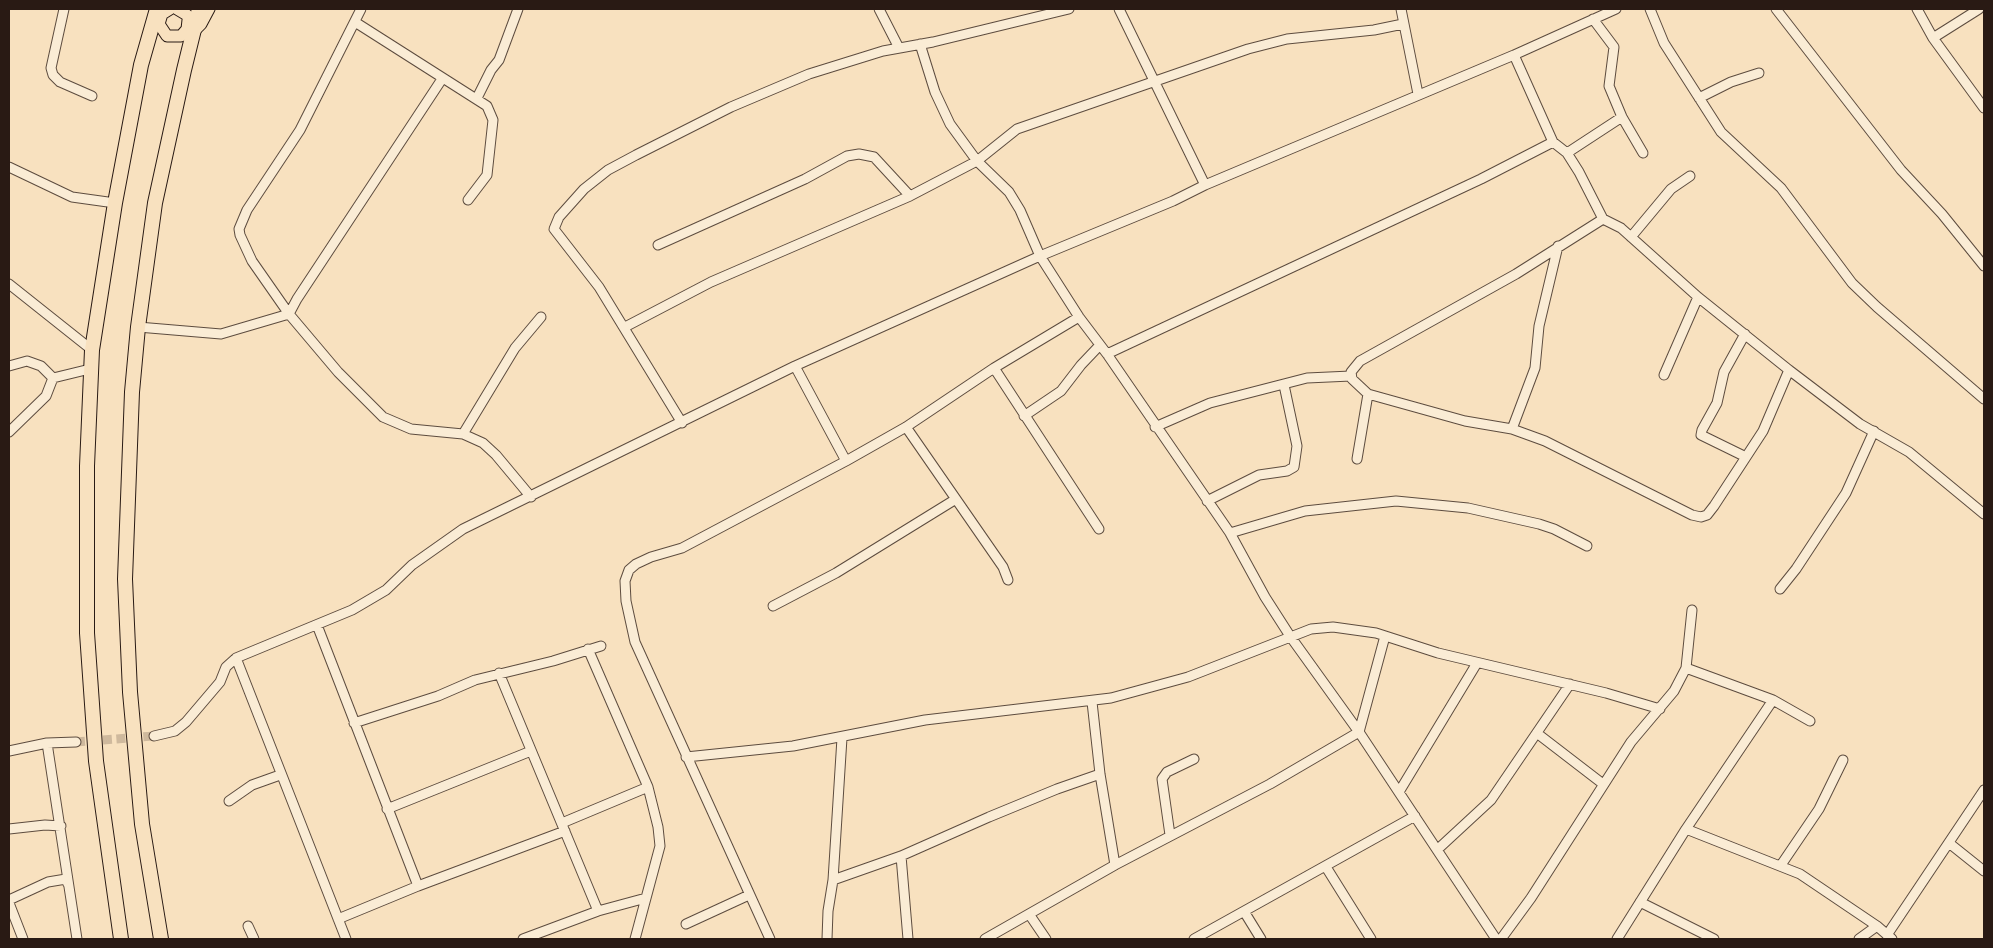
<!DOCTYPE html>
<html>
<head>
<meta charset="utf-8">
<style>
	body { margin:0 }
	#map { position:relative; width:1993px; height:948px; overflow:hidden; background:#f8e1bf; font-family:"IM FELL Great Primer",serif }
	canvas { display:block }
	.frame { position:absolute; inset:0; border:10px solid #291a14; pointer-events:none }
</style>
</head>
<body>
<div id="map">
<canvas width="1993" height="948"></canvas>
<div class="frame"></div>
</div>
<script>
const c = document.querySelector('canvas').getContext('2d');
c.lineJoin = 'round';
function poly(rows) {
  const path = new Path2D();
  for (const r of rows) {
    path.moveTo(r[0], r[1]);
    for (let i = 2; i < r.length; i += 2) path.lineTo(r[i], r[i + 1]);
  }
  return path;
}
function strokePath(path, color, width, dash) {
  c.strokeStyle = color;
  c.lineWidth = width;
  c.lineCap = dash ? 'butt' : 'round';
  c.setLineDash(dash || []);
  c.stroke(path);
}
const minorTunnel = poly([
	[76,742,154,736]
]);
const minor = poly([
	[64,9,51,68,53,75,60,82,92,96],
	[361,9,300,130,247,210,239,229,240,235,252,261,289,314,338,372,383,417,411,429,463,434,483,443,496,455,531,497],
	[879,9,899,48],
	[1119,9,1205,185],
	[1401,9,1418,94],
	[1650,9,1664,43,1721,132,1781,188,1852,283,1877,307,1984,399],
	[1776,9,1901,170,1942,214,1984,266],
	[1917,9,1933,38,1984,108],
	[1593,19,1614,47,1609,86,1622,117,1643,153],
	[355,22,487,106,493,120,487,175,468,200],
	[1933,38,1979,9],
	[920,44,935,92,950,124,977,161,1009,192,1020,210,1040,256,1079,317,1107,354,1230,533,1265,597,1290,636,1359,732,1496,939],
	[1514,55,1553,142,1567,153,1579,172,1603,219,1621,228,1698,297,1789,370,1860,424,1909,452,1984,514],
	[477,98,491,70,499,60,518,9],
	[1699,98,1731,82,1759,73],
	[1567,153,1622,117],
	[9,167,72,197,115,203],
	[1603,219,1516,274,1360,361,1351,372,1352,379,1368,394,1465,421,1512,429,1545,441,1692,515,1701,517,1707,515,1714,506,1763,431,1789,370],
	[1631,237,1671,189,1690,176],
	[658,245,805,179,847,156,859,154,874,157,910,196],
	[9,284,92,350],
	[138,327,221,334,289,314,297,299,442,79],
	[625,327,711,282,910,196,977,161,1017,129,1248,49,1287,39,1374,30,1403,24],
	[1745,334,1724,372,1717,403,1702,430,1701,435,1746,457],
	[1107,354,1481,179,1553,142],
	[9,366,27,361,41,366,53,378],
	[795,366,846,461],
	[994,368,1099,529],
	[1664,375,1698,297],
	[1024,416,1061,391,1081,365,1100,345],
	[682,423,599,287,554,229,559,217,584,189,608,170,636,155,731,107,809,74,883,51,933,42,1069,9],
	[906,427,1003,567,1008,580],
	[1155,427,1210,403,1307,378,1351,376],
	[1512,429,1535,368,1539,326,1558,246],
	[9,432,46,396,53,378,90,369],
	[463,434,515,348,541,317],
	[1357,459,1368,394],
	[1207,501,1259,475,1287,471,1294,467,1297,446,1284,385],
	[1230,533,1305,511,1396,501,1468,508,1539,524,1554,529,1587,546],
	[1780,589,1796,569,1846,493,1874,431],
	[773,606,836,573,956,499],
	[317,625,418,886],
	[588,649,648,787,658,827,660,846,635,939],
	[236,658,346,939],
	[1686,668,1773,700,1810,721],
	[499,673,598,911],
	[1092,702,1100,774,1115,865],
	[354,723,438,696,475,680,553,661,601,646],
	[1538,734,1603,784],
	[154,736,175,731,186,722,220,682,226,667,236,658,352,610,386,590,412,565,463,529,795,366,1040,256,1173,201,1205,185,1514,55,1616,9],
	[47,743,77,939],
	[9,751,47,743,76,742],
	[686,757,793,746,925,720,1111,698,1188,677,1311,629,1333,627,1376,633,1438,653,1606,693,1660,709],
	[1399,792,1477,663],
	[229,801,252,785,280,775],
	[387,809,531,751],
	[562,823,648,787],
	[9,829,45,825,61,826],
	[1686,829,1800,874,1877,926,1892,939],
	[1170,835,1162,779,1167,772,1194,759],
	[1949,843,1984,871],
	[1438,849,1491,800,1570,684],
	[901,856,908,939],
	[1781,865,1819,809,1843,760],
	[1326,867,1371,939],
	[833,880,901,856,989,817,1057,789,1100,774],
	[9,900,48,882,66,879,68,884],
	[1640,902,1714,939],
	[9,903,23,939],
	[1245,913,1261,939],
	[1029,914,1046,939],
	[338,919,418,886,565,831],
	[686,924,749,895],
	[248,926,254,939],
	[1887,935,1984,790],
	[523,939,598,911,646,898],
	[770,939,635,642,626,601,625,581,629,570,636,564,651,557,682,548,846,461,906,427,994,368,1079,317],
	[827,939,828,911,833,880,842,738],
	[985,939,1115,865,1270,784,1359,732,1385,636],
	[1194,939,1415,816],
	[1501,939,1531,898,1631,742,1674,691,1686,668,1692,610],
	[1617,939,1686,829,1773,700],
	[1859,939,1877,926]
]);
const major = poly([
	[170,9,162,14,159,24,167,36,181,36,187,29,188,20],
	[177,9,187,15,191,26],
	[194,31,201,24,209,9]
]);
const highway = poly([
	[121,939,96,761,87,633,87,466,92,350,115,203,141,65,157,9],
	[161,939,142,824,130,692,125,579,132,392,138,327,155,203,184,70,199,9]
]);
strokePath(minorTunnel, '#cfb99d', 9, [9, 4.5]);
strokePath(minor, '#5d4c3f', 11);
strokePath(major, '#291a14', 13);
strokePath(highway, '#291a14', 16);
strokePath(minor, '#faecd5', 9);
strokePath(major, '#f8e1bf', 11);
strokePath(highway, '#f8e1bf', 14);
</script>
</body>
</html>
